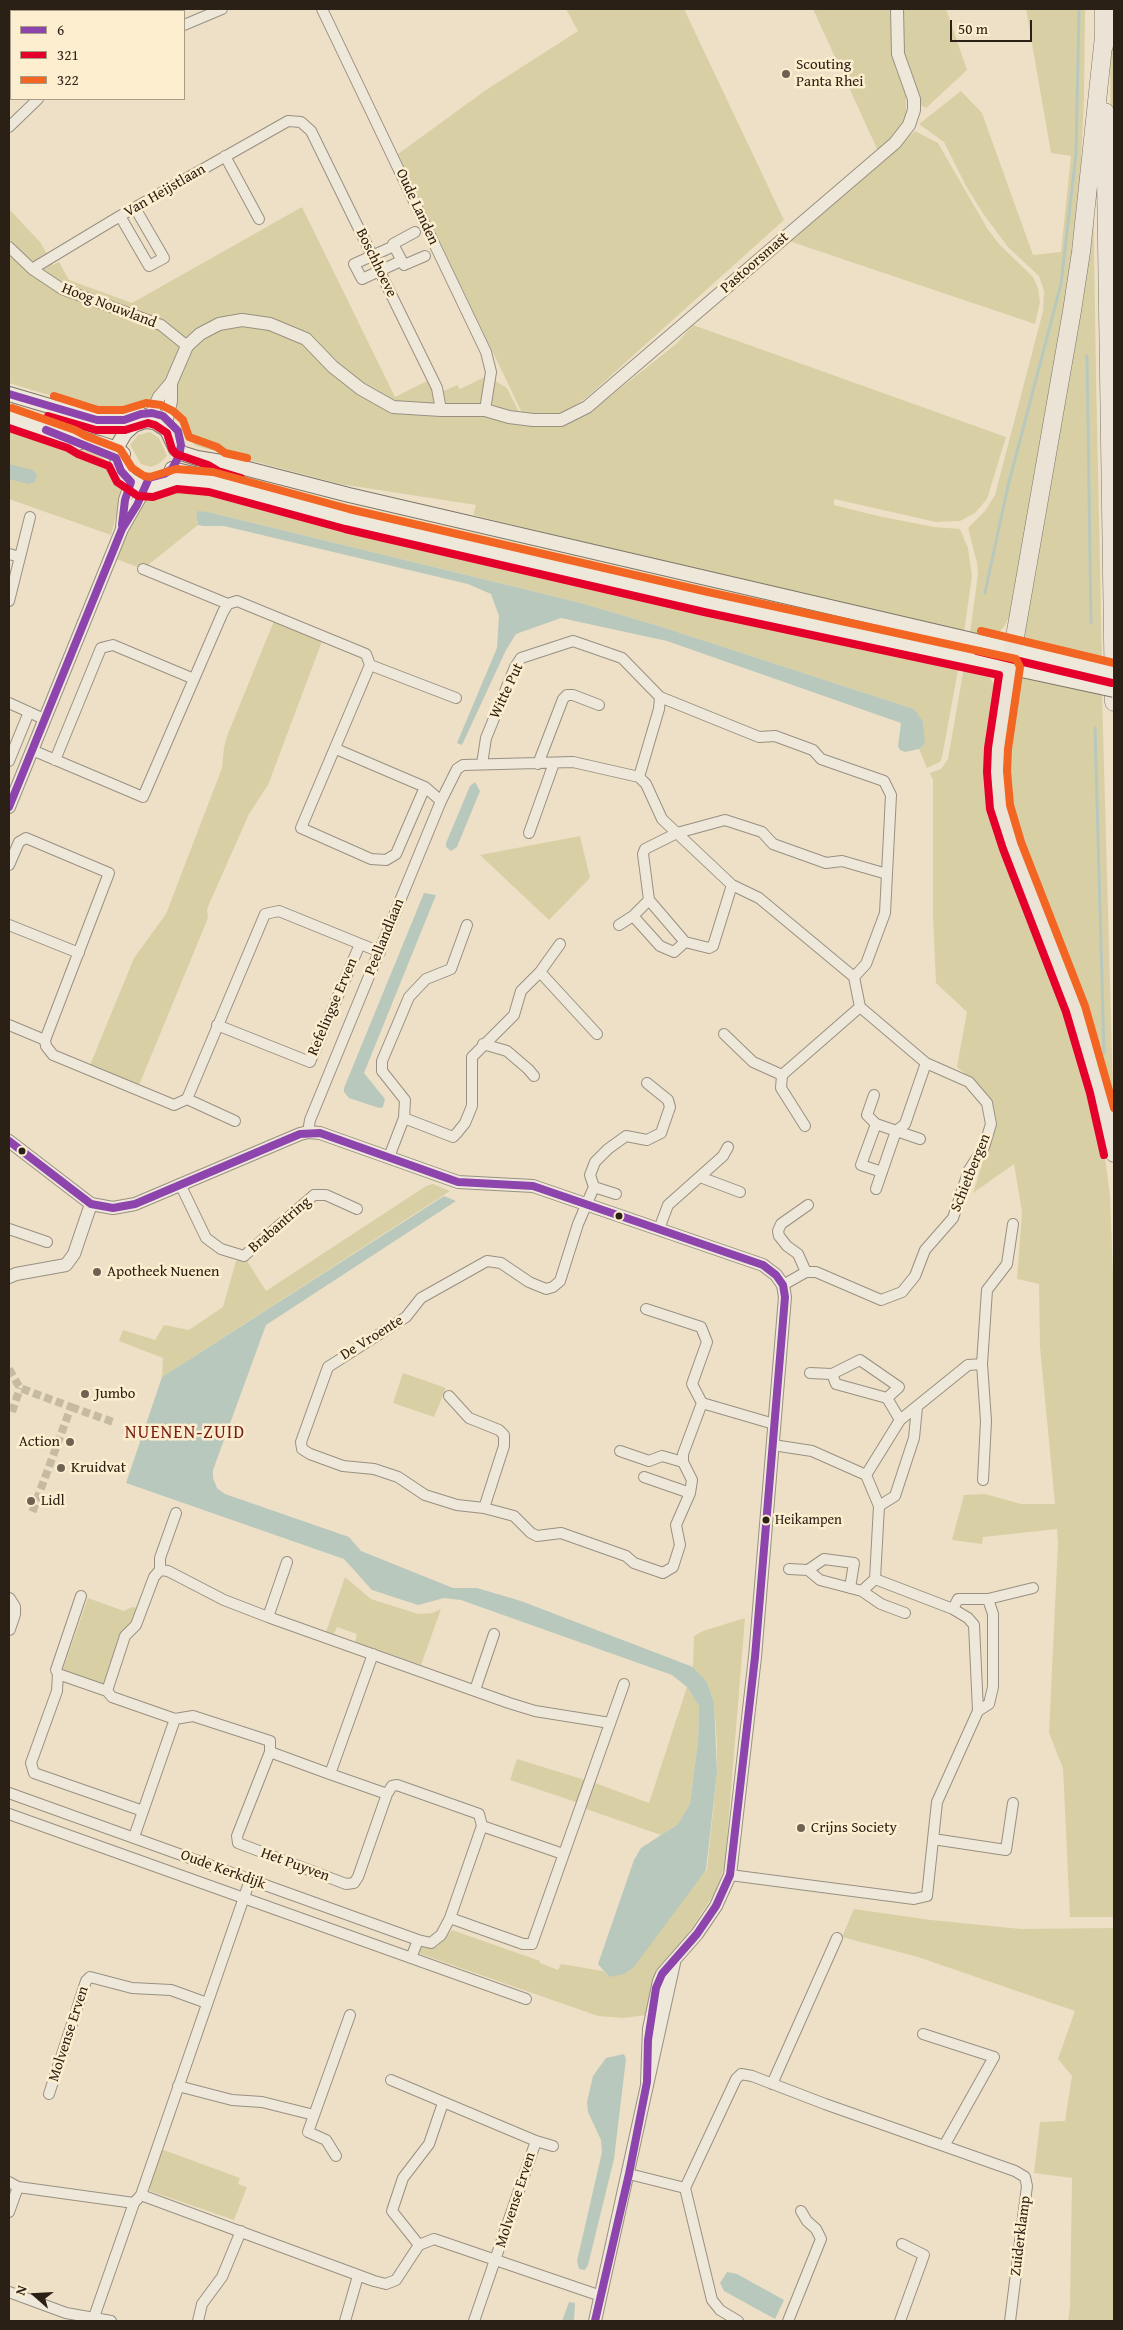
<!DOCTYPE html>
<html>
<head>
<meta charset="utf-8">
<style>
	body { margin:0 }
	#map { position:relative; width:1123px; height:2330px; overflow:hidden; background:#ede0c6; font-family:"Gentium Book Plus",serif }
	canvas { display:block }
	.frame { position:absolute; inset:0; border:10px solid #2a2015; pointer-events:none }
	.legend { position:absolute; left:10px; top:10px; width:175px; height:90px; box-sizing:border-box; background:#fdeed0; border:1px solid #a99c85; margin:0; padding:6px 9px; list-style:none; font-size:15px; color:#2a2015 }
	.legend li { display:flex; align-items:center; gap:10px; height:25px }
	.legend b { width:25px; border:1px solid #a99c85 }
	.north { position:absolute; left:10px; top:2270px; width:50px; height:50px; -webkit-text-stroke:4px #fdeed0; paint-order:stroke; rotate:289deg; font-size:14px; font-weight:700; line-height:20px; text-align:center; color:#2a2015 }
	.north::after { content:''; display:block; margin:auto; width:18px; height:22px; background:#2a2015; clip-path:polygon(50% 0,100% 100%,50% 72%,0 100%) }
	.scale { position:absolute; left:950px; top:20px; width:82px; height:22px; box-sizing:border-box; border:2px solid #2a2015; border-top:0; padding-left:6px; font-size:15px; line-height:18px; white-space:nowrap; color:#2a2015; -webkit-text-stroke:4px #fdeed0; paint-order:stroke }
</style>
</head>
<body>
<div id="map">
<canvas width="1123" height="2330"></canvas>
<div class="frame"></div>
<ul class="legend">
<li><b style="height:6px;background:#8e44ad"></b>6</li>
<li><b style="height:6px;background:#e4002b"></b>321</li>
<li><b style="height:6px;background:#f26522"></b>322</li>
</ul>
<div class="north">N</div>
<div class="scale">50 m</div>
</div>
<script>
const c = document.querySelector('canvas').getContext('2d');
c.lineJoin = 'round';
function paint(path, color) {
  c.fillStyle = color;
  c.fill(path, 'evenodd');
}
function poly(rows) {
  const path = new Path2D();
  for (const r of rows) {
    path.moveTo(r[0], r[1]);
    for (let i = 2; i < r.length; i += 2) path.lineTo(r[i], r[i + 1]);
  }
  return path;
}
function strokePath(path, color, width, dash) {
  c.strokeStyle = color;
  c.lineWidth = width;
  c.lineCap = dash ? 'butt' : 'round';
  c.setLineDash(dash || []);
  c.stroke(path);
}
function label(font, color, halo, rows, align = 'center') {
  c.font = font + ' "Gentium Book Plus",serif';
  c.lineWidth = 5;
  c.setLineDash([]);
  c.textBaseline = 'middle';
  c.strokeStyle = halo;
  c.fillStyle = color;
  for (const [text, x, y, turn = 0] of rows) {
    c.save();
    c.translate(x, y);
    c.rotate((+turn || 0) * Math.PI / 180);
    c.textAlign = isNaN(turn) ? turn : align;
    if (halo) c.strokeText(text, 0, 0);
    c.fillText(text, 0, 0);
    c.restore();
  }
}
const green = poly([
	[566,9,684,9,784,220,587,397,563,414,522,413,398,154,486,90,578,31],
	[813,9,891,9,895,66,906,95,906,115,905,121,892,138,878,151],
	[901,9,946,9,967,70,926,108,921,105,902,49],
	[1026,9,1085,9,1084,100,1080,183,1072,253,1058,344,1010,615,1004,627,999,632,982,636,970,633,978,574,977,563,968,528,985,511,995,495,1043,311,1044,291,1039,276,1008,247,984,215,966,186,944,142,919,124,961,91,982,113,1033,255,1061,252,1071,156,1051,153],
	[1110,9,1114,9,1114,374,1110,61],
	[915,131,938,143,987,228,999,244,1033,277,1038,288,1040,302,1035,324,789,241,883,162],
	[1093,175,1096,376,1102,661,1022,646],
	[302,207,395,397,427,381,435,395,457,385,460,389,487,376,507,388,525,424,565,424,588,414,676,344,693,325,1006,437,987,499,975,513,960,521,936,522,834,499,834,505,878,516,934,527,960,529,968,548,972,576,964,632,814,598,473,515,476,505,340,484,196,446,188,438,176,416,177,407,153,400,148,405,124,414,115,414,61,403,49,395,9,383,9,209,40,242,53,265,59,262,69,280,132,303],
	[9,424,101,456,114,468,122,493,111,535,9,499],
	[150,432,159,438,167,456,160,463,151,467,141,464,130,445,138,435],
	[184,484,347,524,959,665,942,757,940,762,927,768,919,749,925,744,914,709,662,627,581,603,208,512,196,515,198,525,143,569,111,557,147,496,169,487],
	[276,616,324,636,268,785,249,814,207,909,208,918,137,1090,88,1070,134,958,166,914,222,768,224,748,227,736],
	[964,667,986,672,996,687,988,760,989,787,993,814,1050,962,1081,1052,1097,1111,1106,1165,1110,1196,1114,1301,1114,1917,1070,1917,1063,1768,1049,1733,1058,1543,1057,1529,983,1537,982,1544,952,1540,964,1495,985,1494,1021,1504,1055,1504,1040,1347,1039,1284,1017,1279,1022,1212,1014,1164,973,1193,995,1123,988,1100,977,1083,957,1067,967,1012,936,983,933,917,933,780,930,773,941,769,948,759],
	[1015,675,1102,694,1114,1128,1015,837,1003,789],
	[580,836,590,878,549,920,480,855],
	[433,1184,450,1191,162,1377,163,1358,119,1341,123,1330,155,1340,164,1325,189,1330,223,1307,236,1261,244,1256,266,1291,426,1186],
	[403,1373,446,1388,434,1417,393,1403],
	[345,1577,371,1599,418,1614,432,1613,441,1609,421,1665,355,1642,357,1634,337,1627,334,1634,326,1632],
	[88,1598,124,1611,132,1607,138,1608,106,1682,101,1685,64,1672,63,1669],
	[745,1618,725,1864,716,1891,679,1948,647,2015,623,2018,598,2016,418,1953,421,1943,437,1947,452,1930,540,1961,540,1963,558,1970,561,1964,603,1971,609,1977,707,1870,717,1772,717,1744,714,1702,707,1682,693,1667,694,1636,703,1631],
	[687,1687,699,1705,698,1741,690,1804,678,1824,661,1835,589,1810,573,1801,510,1780,517,1759,598,1784,649,1803],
	[854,1909,931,1920,1021,1929,1114,1928,1114,2321,1068,2321,1070,2307,1072,2178,1034,2173,1040,2122,1065,2121,1072,2076,1058,2059,1075,2011,918,1957,842,1937],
	[161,2149,240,2178,238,2184,247,2187,234,2220,150,2191,149,2186]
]);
const water = poly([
	[9,464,33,470,37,475,35,482,28,484,9,479],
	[198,511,208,512,581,603,662,627,914,709,923,722,925,744,919,749,905,752,900,750,898,746,901,723,667,641,561,618,516,634,506,650,462,745,457,743,497,648,499,616,491,594,468,584,224,526,203,526,198,525,196,515],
	[475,782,480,791,457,847,451,851,446,847,446,843,470,786],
	[424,893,436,895,364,1073,385,1099,383,1107,379,1108,349,1098,344,1092,344,1088],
	[444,1196,456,1201,266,1325,213,1470,213,1478,217,1488,225,1494,349,1537,361,1551,453,1588,477,1588,521,1601,693,1667,707,1682,714,1702,717,1772,706,1870,634,1967,624,1974,609,1977,598,1964,634,1860,641,1848,678,1824,690,1804,698,1741,699,1706,687,1687,672,1675,461,1600,444,1598,418,1605,372,1590,344,1559,126,1483,162,1377],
	[624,2054,626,2059,614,2159,588,2265,585,2270,579,2269,577,2261,602,2152,601,2140,588,2112,587,2102,593,2076,606,2058],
	[727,2272,737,2274,784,2300,775,2319,724,2291,720,2283],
	[569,2302,575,2303,574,2321,562,2321]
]);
const stream = poly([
	[1087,356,1091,623],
	[985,593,1008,486,1061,284,1076,154,1079,9],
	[1095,728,1104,1053]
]);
const pedestrianTunnel = poly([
	[9,1369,20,1388,71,1407,32,1513],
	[71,1407,116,1423],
	[12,1412,20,1388]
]);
const minor = poly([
	[19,9,20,11],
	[322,9,486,352,491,372,485,410],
	[184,25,222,9],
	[9,127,38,99],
	[225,156,259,219],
	[120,216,149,266,164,258,135,208],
	[415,232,393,244,404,265,425,256],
	[394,246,354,264,362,279,401,261],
	[9,247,32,269,62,289,161,325,187,346],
	[32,269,120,216,288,121,301,122,311,131,437,388,441,410],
	[9,554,20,557,9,601],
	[20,557,30,517],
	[143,569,228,604],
	[370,665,456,698],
	[660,697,759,737,775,736,813,750,821,759,884,781,891,795,885,913,866,964,854,977],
	[9,703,44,719],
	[336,749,425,787,441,801],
	[32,750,143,797,223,612,228,604,237,601,366,654,370,665,301,828,371,859,386,860,396,854,425,787],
	[55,760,101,648,113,645,194,679],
	[9,761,29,712],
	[482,764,486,738,515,667,521,658,573,641,622,658,660,697,659,709,639,777],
	[538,764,563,699,567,695,573,695,599,705],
	[529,833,554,763],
	[9,865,19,842,26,838,109,873,45,1040,46,1046,53,1055,174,1105,187,1099,265,914,279,911,380,952],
	[649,900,685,942,709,948,713,946,732,885],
	[633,916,660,946,674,952,685,942],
	[9,925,79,953],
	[619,925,633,916,649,900,643,854,645,849,677,833,725,820,762,832,773,844,826,863,842,861,887,874],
	[540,972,597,1034],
	[9,1025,45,1040],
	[217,1025,310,1062,360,944],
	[724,1034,753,1062,782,1075],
	[483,1044,507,1051,528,1069,534,1076],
	[647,1083,668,1100,670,1107,661,1133,647,1140,626,1136,608,1149,595,1162,590,1175,594,1187,578,1224,560,1281,553,1287,546,1289,529,1282,501,1263,487,1261,421,1298,406,1317,328,1367,301,1442,302,1449,310,1454,343,1466,374,1469,398,1477,425,1495,457,1505,484,1508,514,1516,531,1533,537,1536,561,1533,626,1556,634,1563,663,1573,673,1567,680,1545,676,1525,690,1493,692,1480,683,1462,683,1454,702,1403,774,1424],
	[874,1095,867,1115,876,1124],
	[187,1099,235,1121],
	[404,1118,453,1137,457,1133,465,1123,472,1106,472,1057,514,1015,521,991,540,972,560,944],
	[805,1126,781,1088,782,1075,860,1007],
	[308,1132,310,1120,441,801,457,769,463,765,573,762,639,777,646,784,662,819,732,885,759,898,854,977,860,1007,926,1063,969,1082,987,1103,991,1124,984,1147,969,1170,953,1218,925,1250,915,1276,902,1292,881,1300,816,1272,806,1272,783,1285],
	[389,1157,404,1118,405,1100,382,1071,382,1061,409,997,426,979,451,969,467,925],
	[882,1172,861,1165,876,1124,920,1139],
	[700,1177,740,1192],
	[180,1184,206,1238,221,1249,244,1256,314,1195,326,1195,357,1209],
	[594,1187,616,1194],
	[876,1189,896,1131,905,1124,926,1063],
	[9,1229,47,1242],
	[659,1229,668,1205,723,1156,728,1147],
	[806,1272,798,1254,787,1246,779,1236,778,1231,781,1224,808,1205],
	[646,1309,701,1327,707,1342,692,1384,702,1403],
	[810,1373,832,1374,836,1384,887,1398,900,1420],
	[832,1374,860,1360,899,1387,887,1398],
	[449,1396,469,1418,499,1430,504,1435,504,1446,484,1508],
	[620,1451,649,1461,662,1456,683,1462],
	[866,1475,900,1420,968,1365,982,1364],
	[644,1477,690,1493],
	[983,1480,986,1421,982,1364,987,1290,1007,1264,1013,1224],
	[879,1506,895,1496,914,1438,917,1407],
	[789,1569,808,1570,820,1580,862,1591,875,1579],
	[160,1570,168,1571,224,1600,268,1617,509,1703,535,1711,610,1723],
	[808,1570,824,1559,854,1563,850,1588],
	[862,1591,881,1604,905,1613],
	[81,1596,56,1670,58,1674,57,1691,31,1763,34,1773,143,1811],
	[953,1609,958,1599,988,1599,1033,1588],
	[268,1617,287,1562],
	[373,1654,330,1774,387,1794,392,1786,397,1785,479,1814,482,1826,563,1854],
	[58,1674,107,1691,112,1697,175,1719,193,1716,270,1741,270,1752,237,1836,238,1843,346,1884,354,1883,358,1877,387,1794],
	[475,1690,494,1634],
	[107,1691,125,1636,136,1625,154,1577,160,1570,160,1558,176,1513],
	[978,1711,989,1704,993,1687,993,1614,988,1599],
	[270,1752,330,1774],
	[9,1793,418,1940,411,1958],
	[9,1814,526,1999],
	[134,1837,175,1719],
	[933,1839,1006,1850,1013,1803],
	[730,1875,914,1899,927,1896,937,1802,978,1711,974,1625,968,1618,953,1609,875,1579,879,1506,866,1475,812,1451,773,1445],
	[250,1880,141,2195,374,2281,386,2284,396,2280,419,2245],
	[450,1918,482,1826],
	[418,1940,431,1943,441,1935,450,1918,523,1944,532,1944,624,1684],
	[923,2034,994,2057,944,2146],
	[391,2080,536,2141],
	[772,2084,837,1938],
	[178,2086,232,2100,262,2102,314,2115],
	[49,2094,86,1981,90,1977,132,1988,171,1990,207,2003],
	[443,2103,429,2144,403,2178,392,2211,419,2245,434,2239,601,2296],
	[336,2156,326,2140,308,2132,350,2015],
	[629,2174,685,2188,736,2079,741,2074,752,2076,825,2104,1015,2171,1025,2177,1027,2186,1010,2321],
	[9,2182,18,2187,9,2212],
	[18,2187,134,2203],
	[685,2188,712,2300,720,2310,738,2321],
	[9,2292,66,2313,111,2321],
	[94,2317,134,2203,141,2195],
	[198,2321,202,2304,222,2277,241,2231],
	[345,2321,358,2276],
	[474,2321,536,2141,553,2146],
	[788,2321,821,2239,816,2229,807,2221,801,2211],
	[900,2321,924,2255,902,2244]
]);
const tertiary = poly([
	[152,413,159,397,171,383,187,346,200,334,219,324,242,320,270,324,306,339,333,367,361,389,393,407,441,410,485,410,509,417,533,420,561,420,587,407,895,143,909,125,914,110,914,99,898,54,897,9],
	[167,419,171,401,171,383],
	[122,527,125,500,131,482],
	[9,807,122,529,146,487],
	[9,1141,91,1204,113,1208,135,1204,300,1134,308,1132,320,1133,458,1182,533,1186,763,1265,776,1275,783,1285,785,1297,755,1657,730,1875,716,1906,697,1934,662,1974,659,1981,649,2029,647,2082],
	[9,1277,16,1274,66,1265,74,1254,91,1204],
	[9,1599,14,1607,14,1614,9,1629],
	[595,2321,674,1963]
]);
const secondary = poly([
	[9,394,97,420,124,420,140,414],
	[9,417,72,439,78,443],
	[72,439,82,439,99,443,117,449,123,454],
	[172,469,202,476,211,482,347,519,706,602,1105,688],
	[211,482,176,479,151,487,136,484,128,479,119,466,116,454,118,445,125,433,134,425,145,421,155,422,167,430,176,449,184,454,197,458,221,462,349,495,1084,666]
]);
const motorway = poly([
	[1104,9,1104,46],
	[1104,36,1081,252,1072,311,1005,694,997,771,1000,807,1005,826,1075,1009,1100,1090,1114,1153],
	[1105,112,1114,702]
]);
const secondaryBridge = poly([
	[1084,666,1114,673],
	[1105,688,1114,690]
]);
const bus1 = poly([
	[9,394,97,420,124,420,141,414,152,413,163,416,178,431,181,445,179,456,172,469,164,474,149,478,137,505,122,529,9,807],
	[46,430,116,458,121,471,131,482,125,500,122,525],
	[9,1141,91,1204,113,1208,135,1204,300,1134,320,1133,458,1182,533,1186,763,1265,776,1275,783,1285,785,1297,755,1657,730,1875,716,1906,697,1934,662,1974,656,1988,648,2040,647,2082,629,2174,595,2321]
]);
const bus2 = poly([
	[48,416,96,430,125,430,148,423,155,425,167,433,172,449,176,454,208,465,218,471,241,478],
	[9,428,68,448,78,454,109,466,117,482,138,496,153,497,177,489,209,492,345,529,704,612,999,675,988,748,987,772,990,809,1003,849,1066,1012,1090,1093,1104,1155],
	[977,651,1112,683]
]);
const bus3 = poly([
	[54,396,98,410,123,410,146,403,161,405,173,411,183,420,189,437,217,447,225,453,247,458],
	[12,408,75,430,86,436,120,449,132,468,144,476,150,477,176,469,213,472,349,509,708,592,1016,659,1020,667,1008,749,1007,771,1010,805,1021,842,1085,1006,1114,1108],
	[981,631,1114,663]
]);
const markers = [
	[786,74,5,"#6e6353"],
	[22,1151,4.5,"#2a2015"],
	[619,1216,4.5,"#2a2015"],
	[97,1272,5,"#6e6353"],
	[85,1394,5,"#6e6353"],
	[70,1442,5,"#6e6353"],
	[61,1468,5,"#6e6353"],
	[31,1501,5,"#6e6353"],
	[766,1520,4.5,"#2a2015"],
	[801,1828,5,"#6e6353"]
];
const busNames = [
	["Heikampen",775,1520]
];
const poiNames = [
	["Scouting",796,65],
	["Panta Rhei",796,82],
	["Apotheek Nuenen",107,1272],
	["Jumbo",95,1394],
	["Action",60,1442,"right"],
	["Kruidvat",71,1468],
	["Lidl",41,1501],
	["Crijns Society",811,1828]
];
const streetNames = [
	["Van Heijstlaan",165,191,-30],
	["Oude Landen",417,207,65],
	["Boschhoeve",376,263,64],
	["Pastoorsmast",755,263,-41],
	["Hoog Nouwland",109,306,21],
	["Witte Put",507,691,-65],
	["Peellandlaan",385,937,-68],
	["Refelingse Erven",333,1007,-67],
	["Schietbergen",971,1173,-68],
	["Brabantring",280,1225,-41],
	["De Vroente",372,1338,-32],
	["Het Puyven",295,1865,20],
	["Oude Kerkdijk",223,1870,20],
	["Molvense Erven",69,2034,-72],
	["Molvense Erven",516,2200,-72],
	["Zuiderklamp",1021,2236,-83]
];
const quarterNames = [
	["NUENEN-ZUID",185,1433]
];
paint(green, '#d8d0a4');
paint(water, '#b9c8bc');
strokePath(stream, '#b9c8bc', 3);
strokePath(pedestrianTunnel, '#c6baa3', 8, [8, 4]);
strokePath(minor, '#999081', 12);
strokePath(tertiary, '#999081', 14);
strokePath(secondary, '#7e7668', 16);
strokePath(motorway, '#7e7668', 19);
strokePath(minor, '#eee8db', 10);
strokePath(tertiary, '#eee8db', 12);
strokePath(secondary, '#eee8db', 14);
strokePath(motorway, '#ebe3d5', 18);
strokePath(secondaryBridge, '#7e7668', 16, []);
strokePath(secondaryBridge, '#eee8db', 14);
strokePath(bus1, '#8e44ad', 8);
strokePath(bus2, '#e4002b', 8);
strokePath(bus3, '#f26522', 8);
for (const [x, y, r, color] of markers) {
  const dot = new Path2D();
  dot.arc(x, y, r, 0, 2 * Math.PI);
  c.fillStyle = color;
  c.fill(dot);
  strokePath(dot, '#fdeed0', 2);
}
label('14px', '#2a2015', '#fdeed0', busNames, 'left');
label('15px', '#2a2015', '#fdeed0', poiNames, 'left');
label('15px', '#2a2015', '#fdeed0', streetNames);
c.letterSpacing = '1px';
label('18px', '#7a1f14', '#fdeed0', quarterNames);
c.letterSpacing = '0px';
</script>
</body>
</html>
